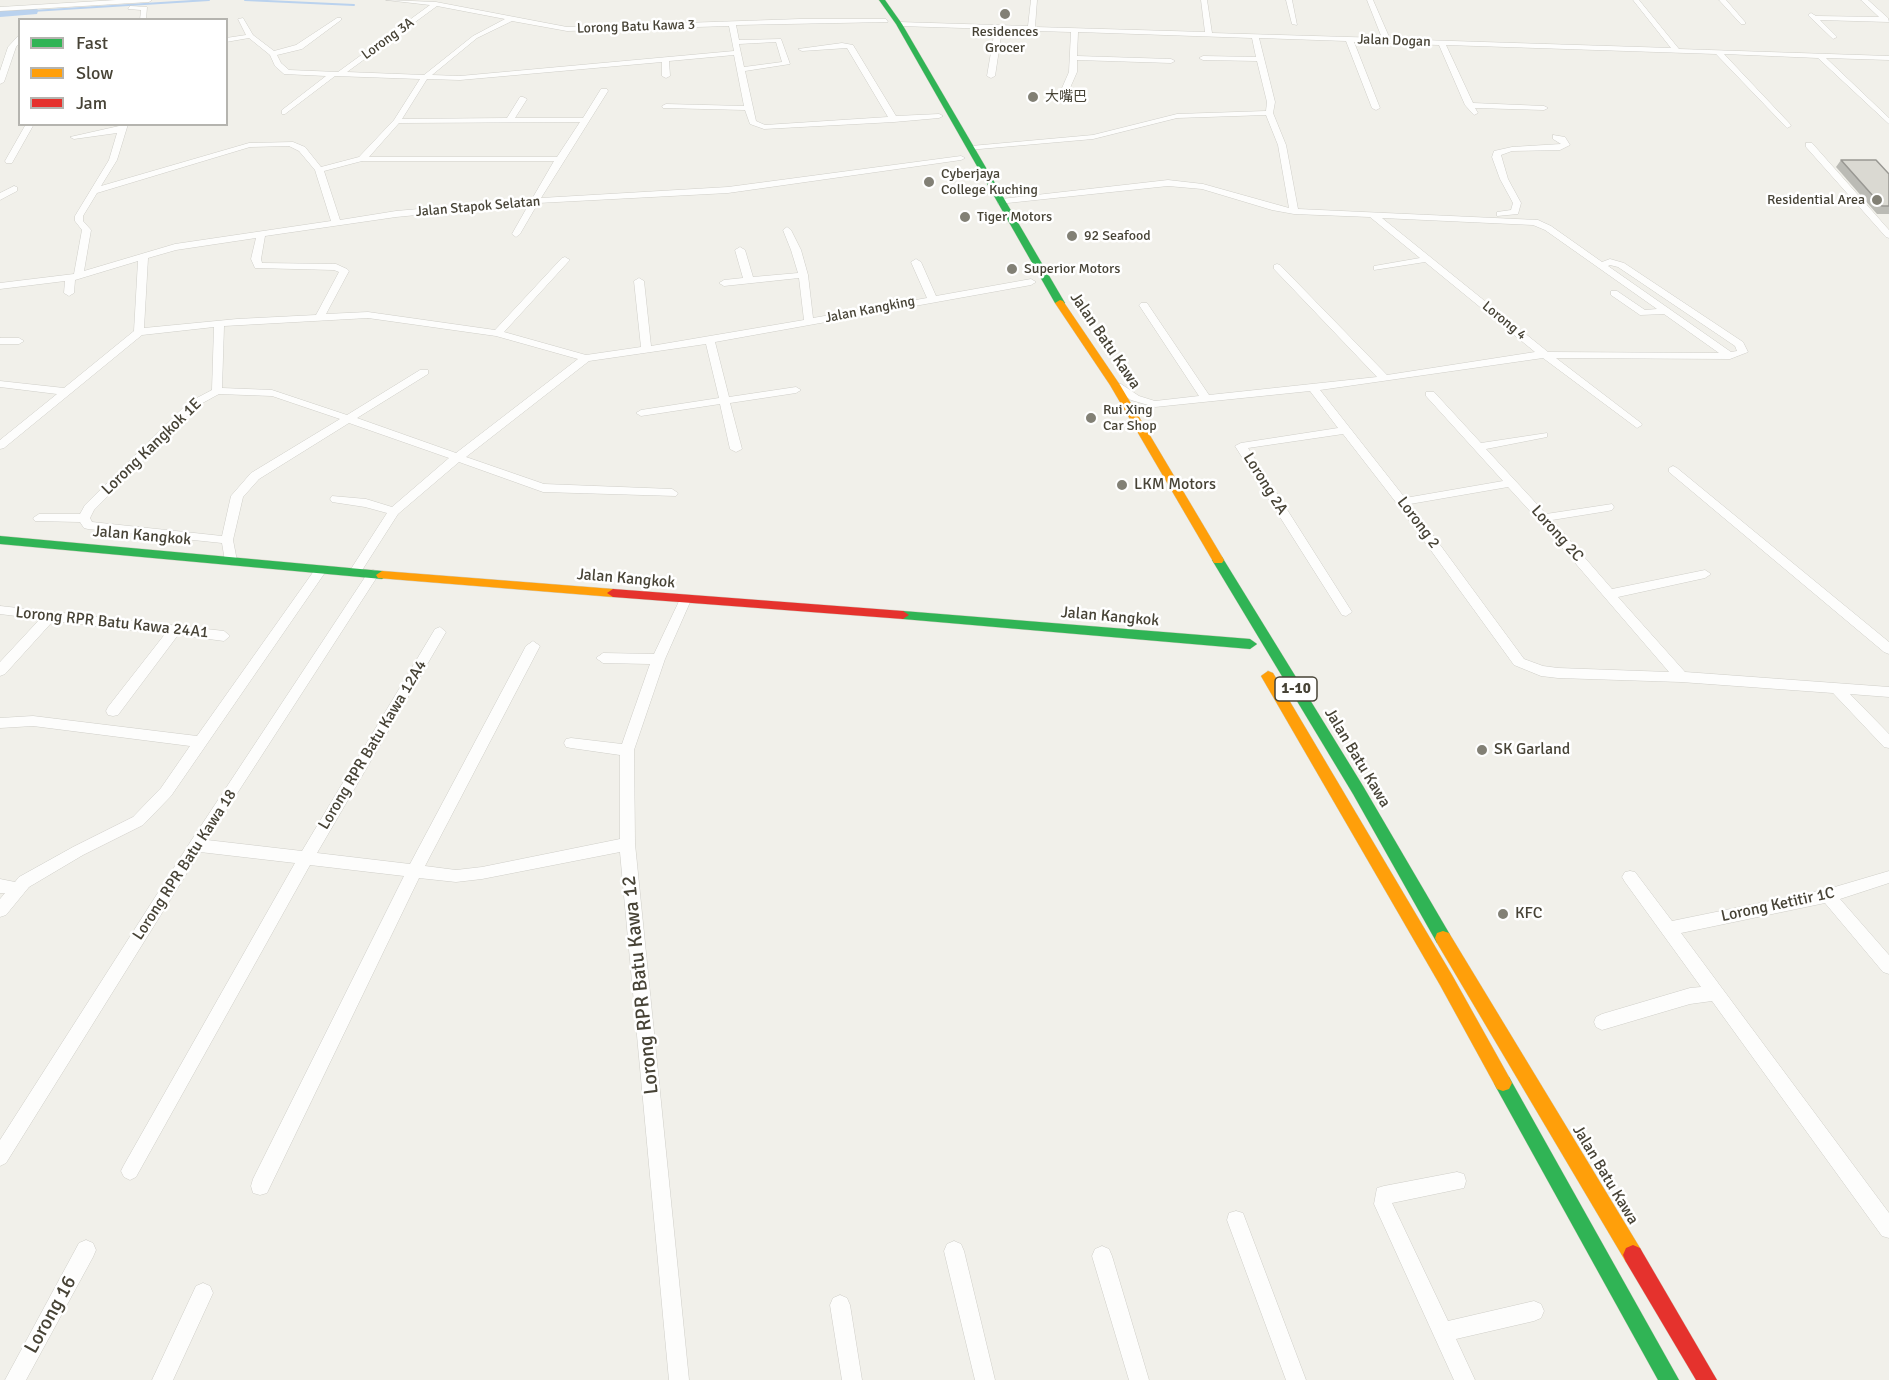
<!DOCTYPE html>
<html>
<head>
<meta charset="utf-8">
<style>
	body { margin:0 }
	#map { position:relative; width:1889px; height:1380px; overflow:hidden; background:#f1f0ea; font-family:Signika,sans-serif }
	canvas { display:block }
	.legend { position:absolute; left:18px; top:18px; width:210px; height:108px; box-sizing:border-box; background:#fff; border:2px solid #b5b4af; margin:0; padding:8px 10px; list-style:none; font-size:18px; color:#474336 }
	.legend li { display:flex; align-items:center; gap:12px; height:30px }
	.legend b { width:30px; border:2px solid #b5b4af }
</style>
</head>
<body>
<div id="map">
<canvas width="1889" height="1380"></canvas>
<ul class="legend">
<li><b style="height:8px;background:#30b455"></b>Fast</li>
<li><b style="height:8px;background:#ff9f0a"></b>Slow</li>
<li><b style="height:8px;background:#e5322d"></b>Jam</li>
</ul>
</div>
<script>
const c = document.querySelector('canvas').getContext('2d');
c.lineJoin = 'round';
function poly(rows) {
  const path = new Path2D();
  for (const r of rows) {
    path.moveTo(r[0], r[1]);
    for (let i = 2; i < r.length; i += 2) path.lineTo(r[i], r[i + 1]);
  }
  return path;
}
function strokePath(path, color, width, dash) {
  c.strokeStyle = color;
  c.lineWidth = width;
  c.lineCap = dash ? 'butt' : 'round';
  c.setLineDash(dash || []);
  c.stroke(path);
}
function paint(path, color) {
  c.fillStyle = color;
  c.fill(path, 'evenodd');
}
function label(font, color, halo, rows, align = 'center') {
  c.font = font + ' Signika,"Noto Sans SC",sans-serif';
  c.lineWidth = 5;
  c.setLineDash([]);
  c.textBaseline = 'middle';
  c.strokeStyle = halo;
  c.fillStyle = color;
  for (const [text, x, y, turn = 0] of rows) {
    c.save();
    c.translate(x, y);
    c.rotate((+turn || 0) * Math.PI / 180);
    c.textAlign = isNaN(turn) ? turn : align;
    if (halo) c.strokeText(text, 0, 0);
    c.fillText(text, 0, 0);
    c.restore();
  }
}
const stream = poly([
	[245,0,354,5],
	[32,11,209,0]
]);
const river = poly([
	[32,7,37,8,38,11,37,14,0,17,0,9,32,7]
]);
const street = poly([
	[116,0,152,0,149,2,0,11,0,7,116,0],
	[386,0,436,2,567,27,800,19,886,19,888,22,736,25,739,40,781,39,790,64,745,71,756,121,765,125,888,117,847,48,802,51,798,49,842,43,853,45,896,116,939,114,943,116,939,118,894,122,764,129,750,124,745,110,663,108,662,106,666,104,744,106,734,55,669,61,670,76,666,78,662,76,662,62,460,80,427,79,402,119,507,118,520,97,523,97,527,99,515,118,583,118,601,89,607,89,608,91,541,198,728,187,961,156,965,158,961,160,728,193,538,203,520,234,516,237,512,234,529,204,396,217,265,236,261,259,262,263,336,264,347,269,349,271,326,314,368,312,495,330,562,258,565,257,570,260,568,262,504,332,586,355,641,347,634,281,639,278,644,281,651,346,804,320,799,278,724,286,719,283,724,280,743,278,735,250,740,247,745,250,753,277,798,273,791,250,783,230,787,227,791,230,801,250,808,275,813,318,927,298,911,262,916,259,921,262,936,296,1031,279,1036,282,1031,285,715,342,729,397,796,387,801,390,796,393,730,403,742,449,736,452,730,449,720,404,641,416,636,413,641,410,719,398,706,344,589,361,466,457,544,484,672,489,678,493,676,496,543,492,459,462,398,514,359,575,355,576,349,572,387,513,365,507,332,502,330,499,332,496,366,499,392,507,449,458,349,423,259,479,243,497,233,540,237,561,231,565,225,561,222,543,88,529,84,528,80,522,35,521,33,518,39,514,80,514,85,505,189,402,212,390,214,327,142,335,4,448,0,449,0,440,57,394,0,387,0,381,64,388,134,331,138,261,75,280,74,293,69,296,64,293,65,281,0,289,0,283,74,274,82,230,75,221,75,216,109,160,117,133,74,139,70,137,128,124,117,160,101,186,249,143,293,142,305,147,321,167,359,157,394,120,420,79,335,76,285,114,282,114,282,110,326,76,284,74,275,66,270,55,249,38,226,42,226,38,246,35,238,19,243,18,253,35,274,51,296,45,337,18,341,18,341,20,302,49,277,55,281,63,289,70,338,72,430,5,386,0],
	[437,6,505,19,473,36,424,75,347,72,437,6],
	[512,21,567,31,729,26,734,51,460,76,432,75,477,38,512,21],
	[776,42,782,62,744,67,739,44,776,42],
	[580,122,557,157,369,157,399,123,580,122],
	[289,146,299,151,315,170,331,221,175,244,84,271,91,230,83,221,83,216,97,193,250,147,289,146],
	[362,161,554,161,532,199,396,211,340,220,324,171,362,161],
	[256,238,251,259,255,268,334,270,339,272,316,315,237,319,144,328,148,258,176,250,256,238],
	[368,318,496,336,578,359,456,453,357,418,428,374,428,370,420,370,347,415,272,390,222,388,224,326,368,318],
	[219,394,272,396,340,419,251,473,231,496,222,536,92,522,90,518,94,510,197,406,219,394],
	[1031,0,1037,0,1035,27,1205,32,1201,0,1207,0,1212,33,1382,38,1367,0,1373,0,1390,39,1671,48,1633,0,1639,0,1679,49,1889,56,1889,60,1826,58,1889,118,1889,124,1818,58,1724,54,1790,124,1791,126,1787,128,1716,54,1446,45,1473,103,1544,106,1548,108,1544,110,1475,108,1478,113,1474,115,1465,105,1439,45,1354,42,1380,108,1376,110,1372,108,1346,41,1259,38,1275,102,1273,113,1286,145,1298,209,1538,220,1551,226,1602,262,1610,259,1624,263,1743,342,1748,352,1730,359,1556,358,1641,423,1642,425,1637,428,1543,358,1320,390,1405,498,1503,481,1426,396,1426,392,1434,392,1481,443,1547,433,1547,437,1486,449,1546,514,1612,504,1614,507,1612,510,1608,511,1552,520,1612,589,1705,570,1711,574,1705,578,1618,597,1685,672,1889,687,1889,697,1850,694,1889,734,1889,748,1884,747,1833,693,1681,682,1558,678,1541,676,1514,665,1398,505,1343,434,1248,448,1352,612,1346,616,1342,615,1235,446,1241,443,1338,428,1310,391,1155,407,1131,400,1113,388,1113,384,1121,384,1139,396,1155,401,1199,396,1139,305,1141,303,1147,303,1209,395,1377,377,1274,269,1274,265,1277,264,1280,265,1387,375,1535,352,1425,262,1374,270,1374,266,1420,258,1370,217,1294,214,1272,210,1202,189,1168,186,998,204,998,200,1001,199,1168,180,1203,184,1289,208,1278,145,1266,115,1177,118,1093,139,968,150,968,146,971,146,1093,135,1177,114,1266,111,1267,102,1257,61,1203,60,1199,58,1203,56,1256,57,1252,38,1078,32,1077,56,1171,59,1175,61,1171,63,1077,60,1077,72,1070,88,1066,90,1062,88,1069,72,1071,32,1002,30,995,76,991,78,987,76,995,29,899,26,896,24,899,22,1028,26,1031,0],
	[1382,218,1533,225,1545,230,1657,309,1645,310,1617,291,1611,291,1611,295,1640,315,1664,314,1719,353,1548,352,1382,218],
	[1610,265,1618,267,1735,346,1737,351,1731,352,1608,266,1610,265],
	[1508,487,1539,521,1669,672,1558,668,1543,666,1524,659,1410,504,1508,487],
	[1286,0,1292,0,1297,25,1292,24,1286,0],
	[1719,0,1726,0,1745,22,1745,24,1741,24,1719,0],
	[1861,0,1868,0,1888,18,1889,22,1820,20,1837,37,1833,39,1808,15,1811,13,1816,16,1879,17,1861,0],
	[130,6,147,7,146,20,140,20,141,10,128,9,130,6],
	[20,34,20,42,16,47,4,82,0,84,0,71,8,47,20,34],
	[26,124,34,124,12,163,6,163,5,161,26,124],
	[1553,135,1565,137,1570,145,1560,150,1512,151,1501,155,1508,179,1521,203,1518,214,1497,216,1497,212,1511,210,1513,203,1500,179,1492,157,1494,151,1512,147,1561,144,1553,139,1553,135],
	[1806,143,1812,143,1889,230,1889,238,1886,237,1806,147,1806,143],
	[14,186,17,187,17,191,0,200,0,193,14,186],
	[0,338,19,338,24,341,19,344,0,344,0,338],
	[1673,466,1677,468,1889,642,1889,654,1884,652,1669,472,1669,468,1673,466],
	[320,567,324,568,326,571,324,574,171,796,143,825,83,855,29,887,6,915,0,917,0,899,5,893,0,893,0,879,15,882,19,877,73,847,133,817,161,788,190,746,33,726,0,728,0,718,33,716,197,736,316,568,320,567],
	[373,570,377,571,379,574,377,577,207,840,302,851,435,629,440,627,446,632,317,853,410,864,526,646,533,641,540,646,425,866,456,870,482,867,620,839,620,755,571,748,566,747,564,743,566,739,571,738,622,744,650,664,603,663,596,658,603,653,654,654,681,597,689,597,691,600,665,659,634,750,635,844,689,1380,669,1380,620,852,482,879,456,882,419,878,267,1193,260,1195,253,1193,251,1186,253,1179,404,876,310,865,136,1177,130,1180,124,1177,121,1171,124,1165,295,863,200,852,6,1163,0,1166,0,1140,191,841,369,571,373,570],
	[0,606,224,631,230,636,224,641,178,635,118,715,113,716,108,715,106,711,108,707,165,634,53,621,5,674,0,676,0,662,40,619,0,614,0,606],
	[1630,871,1635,872,1672,921,1828,889,1889,871,1889,883,1840,899,1889,955,1889,974,1883,972,1825,903,1681,933,1889,1213,1889,1238,1882,1236,1712,1001,1690,1004,1602,1030,1596,1027,1594,1022,1596,1017,1602,1014,1690,988,1701,987,1625,882,1622,877,1625,872,1630,871],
	[1457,1172,1464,1174,1466,1181,1464,1188,1392,1203,1448,1321,1534,1301,1541,1304,1544,1311,1541,1318,1534,1321,1456,1339,1475,1380,1454,1380,1374,1204,1377,1188,1384,1186,1457,1172],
	[1236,1211,1243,1213,1306,1380,1286,1380,1227,1220,1229,1213,1236,1211],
	[86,1240,93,1243,96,1250,93,1257,26,1380,5,1380,79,1243,86,1240],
	[954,1241,961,1244,964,1251,995,1380,975,1380,944,1251,947,1244,954,1241],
	[1102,1246,1109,1249,1112,1256,1149,1380,1129,1380,1092,1256,1095,1249,1102,1246],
	[203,1283,210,1286,213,1293,173,1380,152,1380,196,1286,203,1283],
	[840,1295,847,1298,850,1305,862,1380,842,1380,830,1305,833,1298,840,1295]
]);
const fast = poly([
	[879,0,885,0,902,24,1065,303,1063,305,1055,303,896,24,879,0],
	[0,536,382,571,388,575,382,579,0,544,0,536],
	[1218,556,1222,557,1363,786,1449,933,1451,938,1449,943,1443,945,1437,943,1353,794,1212,560,1218,556],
	[903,611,1250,639,1257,644,1250,649,903,619,897,615,903,611],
	[1503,1075,1509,1077,1679,1380,1658,1380,1497,1089,1494,1083,1497,1077,1503,1075]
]);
const slow = poly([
	[1060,300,1063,301,1120,385,1224,560,1222,563,1214,563,1110,385,1055,303,1060,300],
	[382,571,613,589,619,593,613,597,378,578,376,575,382,571],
	[1268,671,1273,673,1452,975,1509,1077,1512,1083,1509,1089,1503,1091,1497,1089,1440,985,1261,676,1268,671],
	[1443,931,1449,933,1640,1248,1643,1255,1640,1262,1633,1265,1626,1262,1437,943,1435,938,1437,933,1443,931]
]);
const jam = poly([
	[613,589,903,611,909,615,903,619,613,597,607,593,613,589],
	[1633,1245,1640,1248,1717,1380,1696,1380,1626,1262,1623,1255,1626,1248,1633,1245]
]);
const wall = poly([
	[1841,160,1889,174,1889,214,1877,214,1836,167]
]);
const building = poly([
	[1841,160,1876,160,1889,174,1889,206,1882,206,1841,160]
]);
const markers = [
	[1005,14,6,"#828075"],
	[1033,97,6,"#828075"],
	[929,182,6,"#828075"],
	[1877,200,6,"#828075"],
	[965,217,6,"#828075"],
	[1072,236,6,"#828075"],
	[1012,269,6,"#828075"],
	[1091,418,6,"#828075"],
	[1122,485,6,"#828075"],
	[1482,750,6,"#828075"],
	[1503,914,6,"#828075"]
];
const farStreetnames = [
	["Lorong Batu Kawa 3",636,27,-2],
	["Lorong 3A",388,39,-36],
	["Jalan Dogan",1394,41,2],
	["Jalan Stapok Selatan",478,207,-5],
	["Jalan Kangking",870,310,-11],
	["Lorong 4",1504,321,39]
];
const farPoinames = [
	["Residences",1005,32,"center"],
	["Grocer",1005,48,"center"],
	["大嘴巴",1045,97],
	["Cyberjaya",941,174],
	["College Kuching",941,190],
	["Residential Area",1865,200,"right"],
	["Tiger Motors",977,217],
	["92 Seafood",1084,236],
	["Superior Motors",1024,269],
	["Rui Xing",1103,410],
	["Car Shop",1103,426]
];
const shields = [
	[1296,689,42]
];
const shieldNames = [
	["1-10",1296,689]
];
const streetNames = [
	["Jalan Batu Kawa",1105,341,56],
	["Lorong Kangkok 1E",152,447,-44],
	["Lorong 2A",1265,484,58],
	["Lorong 2",1418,523,53],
	["Lorong 2C",1557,534,48],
	["Jalan Kangkok",142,536,5],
	["Jalan Kangkok",626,579,5],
	["Jalan Kangkok",1110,617,5],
	["Lorong RPR Batu Kawa 24A1",112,623,6],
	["Lorong RPR Batu Kawa 12A4",373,745,-59],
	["Jalan Batu Kawa",1357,758,59],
	["Lorong RPR Batu Kawa 18",185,865,-57],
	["Lorong Ketitir 1C",1778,905,-12],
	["Jalan Batu Kawa",1605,1175,59]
];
const poiNames = [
	["LKM Motors",1134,485],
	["SK Garland",1494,750],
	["KFC",1515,914]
];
const nearStreetnames = [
	["Lorong RPR Batu Kawa 12",641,985,-96],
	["Lorong 16",51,1315,-61]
];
strokePath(stream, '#bad2ee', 2);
paint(river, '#bad2ee');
strokePath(street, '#cfcec8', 1);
strokePath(fast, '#d0cec1', 1);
strokePath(slow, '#d0cec1', 1);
strokePath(jam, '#d0cec1', 1);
paint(street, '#fdfdfc');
paint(fast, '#30b455');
paint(slow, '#ff9f0a');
paint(jam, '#e5322d');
paint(wall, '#bbbbb5');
paint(building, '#dad9d2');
strokePath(building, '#999893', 1.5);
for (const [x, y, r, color] of markers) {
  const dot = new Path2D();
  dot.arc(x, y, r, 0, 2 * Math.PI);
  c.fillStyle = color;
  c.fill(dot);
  strokePath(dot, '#fff', 2);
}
label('14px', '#474336', '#fff', farStreetnames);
label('14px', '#474336', '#fff', farPoinames, 'left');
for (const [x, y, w] of shields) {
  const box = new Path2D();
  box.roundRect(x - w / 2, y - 12, w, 24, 4.5);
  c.fillStyle = '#fff';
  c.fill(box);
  strokePath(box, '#474336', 1.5);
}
label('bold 15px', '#474336', null, shieldNames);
label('16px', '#474336', '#fff', streetNames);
label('16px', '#474336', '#fff', poiNames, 'left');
label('20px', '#474336', '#fff', nearStreetnames);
</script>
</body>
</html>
